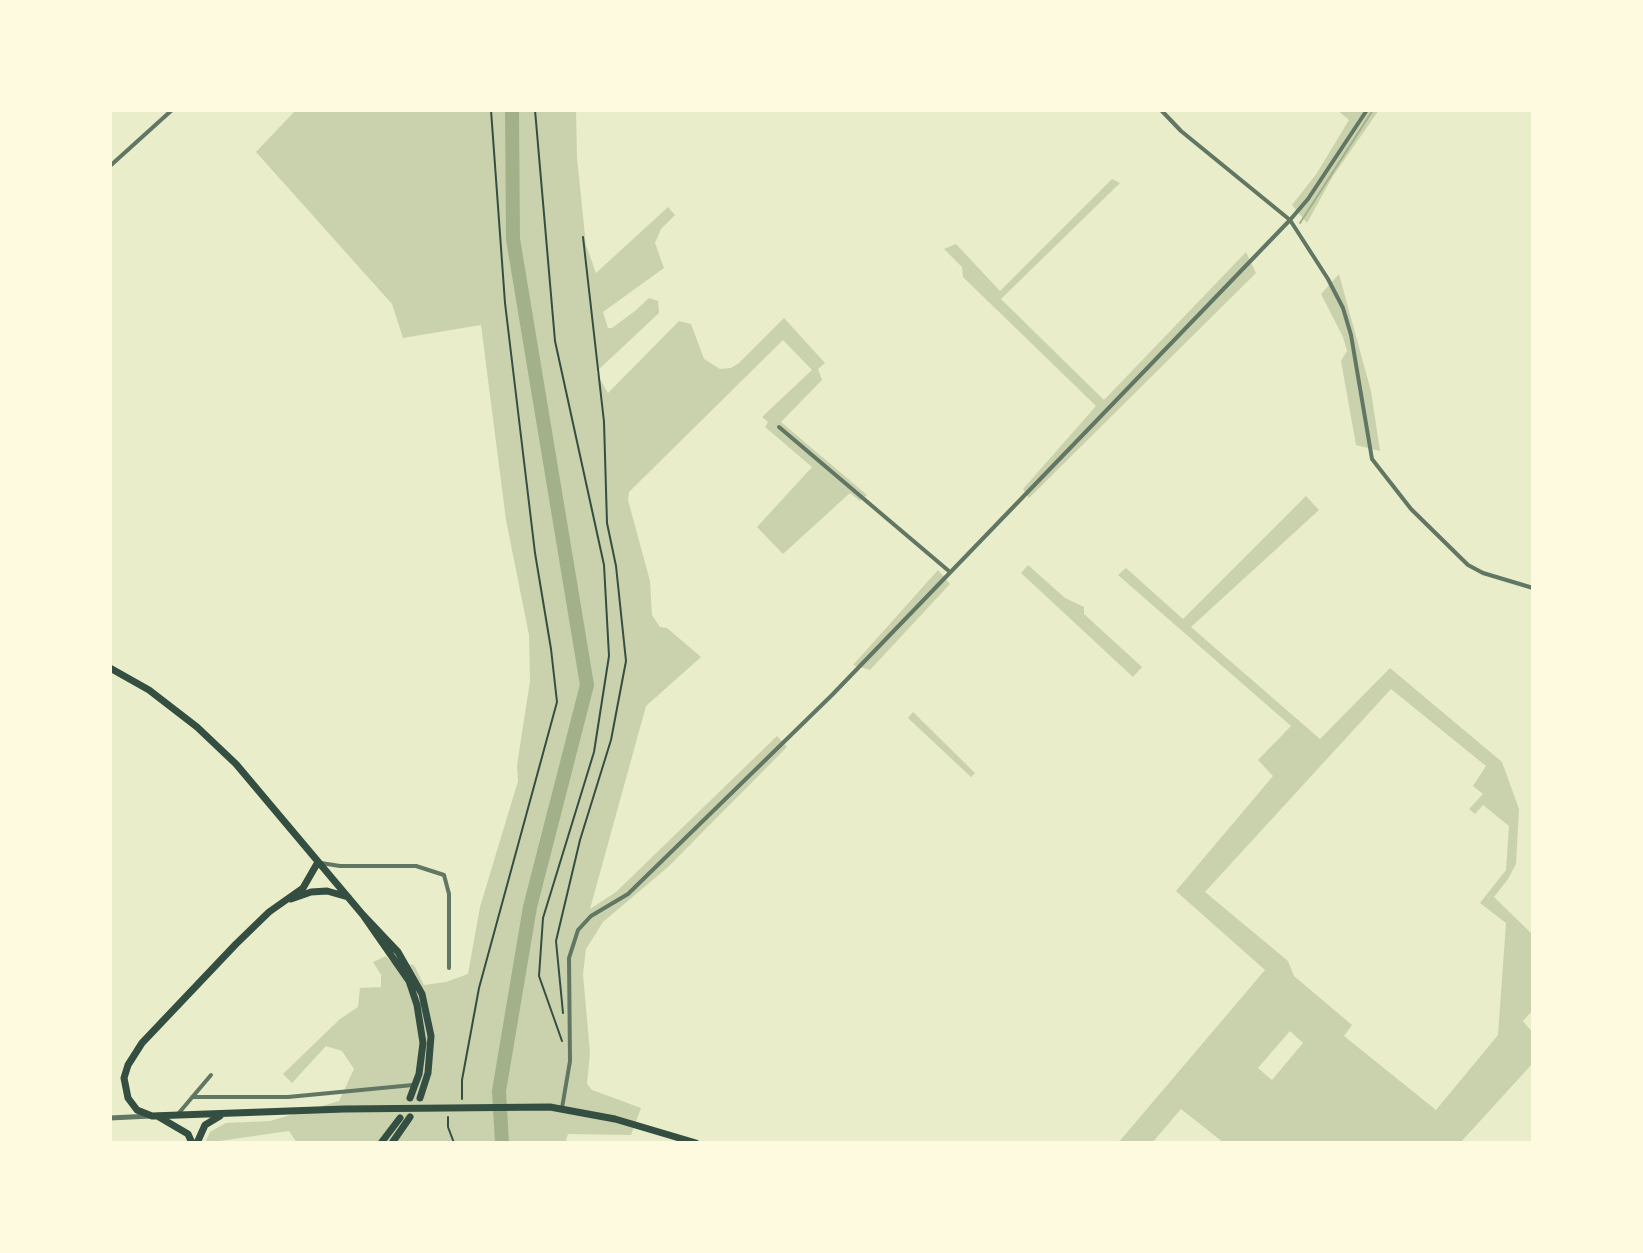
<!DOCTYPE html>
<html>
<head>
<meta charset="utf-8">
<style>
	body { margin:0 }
	#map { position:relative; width:1643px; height:1253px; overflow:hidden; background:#e9edc9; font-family:"Zilla Slab",serif }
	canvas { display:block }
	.frame { position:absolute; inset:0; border:112px solid #fefae0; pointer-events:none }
</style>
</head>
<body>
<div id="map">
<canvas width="1643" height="1253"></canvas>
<div class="frame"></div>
</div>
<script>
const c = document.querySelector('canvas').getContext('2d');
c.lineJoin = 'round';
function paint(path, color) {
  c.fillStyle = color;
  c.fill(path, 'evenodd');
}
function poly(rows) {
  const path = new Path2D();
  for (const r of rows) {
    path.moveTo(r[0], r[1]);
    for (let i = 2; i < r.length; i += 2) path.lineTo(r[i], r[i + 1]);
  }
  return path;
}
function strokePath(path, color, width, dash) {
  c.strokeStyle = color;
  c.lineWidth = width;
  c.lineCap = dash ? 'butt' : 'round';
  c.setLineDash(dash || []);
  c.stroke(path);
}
const green = poly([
	[296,110,576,110,577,158,586,245,596,273,668,207,675,215,661,229,655,243,664,268,603,312,608,328,612,328,635,311,649,298,658,301,659,313,596,372,608,393,679,321,691,324,704,359,720,369,731,368,739,363,784,318,825,363,818,369,822,380,781,422,867,495,860,501,850,493,783,554,757,527,812,467,765,427,768,422,762,417,812,370,783,340,629,492,628,500,650,581,652,615,660,627,667,628,701,657,646,706,590,909,616,892,777,736,787,747,668,867,603,922,586,949,583,974,590,1053,587,1084,592,1090,641,1108,631,1135,568,1134,565,1143,297,1143,289,1131,205,1143,210,1132,226,1123,270,1121,339,1101,354,1069,342,1051,326,1046,292,1083,283,1074,340,1019,358,1007,360,988,381,987,381,975,373,962,386,956,390,961,414,965,424,985,446,982,468,974,480,907,518,781,517,765,530,681,529,635,506,520,481,325,403,338,392,304,256,152],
	[1337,110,1379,110,1333,176,1307,223,1292,205,1317,173,1349,120],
	[1112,179,1120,183,1001,299,1104,400,1246,252,1256,273,1029,498,1023,489,1096,406,963,277,962,267,944,249,956,244,1000,291],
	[1339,274,1371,391,1380,451,1356,445,1341,361,1347,351,1343,337,1321,294],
	[1306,496,1319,510,1191,627,1320,739,1390,668,1502,762,1519,809,1516,864,1508,879,1494,897,1533,935,1533,1010,1523,1021,1533,1033,1533,1063,1460,1143,1224,1143,1181,1109,1152,1143,1118,1143,1265,970,1176,891,1273,776,1258,760,1291,726,1118,575,1126,568,1183,619],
	[1391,689,1486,766,1473,786,1483,794,1469,809,1475,814,1483,805,1509,826,1506,870,1480,903,1506,923,1498,1035,1436,1110,1344,1036,1352,1025,1294,976,1288,961,1205,892],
	[1290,1031,1303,1043,1272,1080,1258,1068],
	[1028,565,1065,598,1084,607,1084,614,1142,667,1133,677,1021,573],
	[938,570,950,584,870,670,853,665],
	[913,712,975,773,971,777,908,718]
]);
const stream = poly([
	[1300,223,1373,110]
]);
const river = poly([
	[502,1143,499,1091,530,907,587,685,513,239,512,110]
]);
const path = poly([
	[535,110,555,341,604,565,609,656,594,752,543,918,539,976,562,1041],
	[563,1013,556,941,580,840,611,740,626,661,616,566,607,523,604,422,583,237],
	[462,1099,462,1080,479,988,557,702,551,649,535,553,505,303,491,110],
	[448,1117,448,1127,454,1143]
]);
const minor = poly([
	[1161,110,1181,131,1290,220,1328,279,1343,308,1351,335,1372,459,1411,509,1468,565,1483,573,1533,588],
	[110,166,172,110],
	[779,427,950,572],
	[321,863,340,866,416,866,444,875,449,894,449,968],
	[192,1097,288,1097,413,1085],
	[562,1108,570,1061,569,958,578,930,591,916,628,894,832,695,1290,220,1308,199,1367,110],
	[178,1114,211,1075]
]);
const tertiary = poly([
	[110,1118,151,1116]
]);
const primary = poly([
	[110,668,149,690,197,727,236,764,363,915],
	[318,862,303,888,269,912,236,944,142,1043,128,1065,124,1078,128,1098,137,1110,152,1116,344,1109,550,1107,615,1119,696,1143],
	[291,899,311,892,327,891,348,897],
	[410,1098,419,1074,423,1043,417,1005,409,981,363,915,398,952,422,994,431,1036,428,1073,420,1098],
	[159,1117,188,1134,192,1143],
	[197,1143,205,1125,220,1116],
	[381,1143,400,1118],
	[392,1143,410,1117]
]);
paint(green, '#cad2ad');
strokePath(stream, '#a3b18a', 2);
strokePath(river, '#a3b18a', 14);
strokePath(path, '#344e41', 2);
strokePath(minor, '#617663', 4);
strokePath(tertiary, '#617663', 5);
strokePath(primary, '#344e41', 7);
</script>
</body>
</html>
